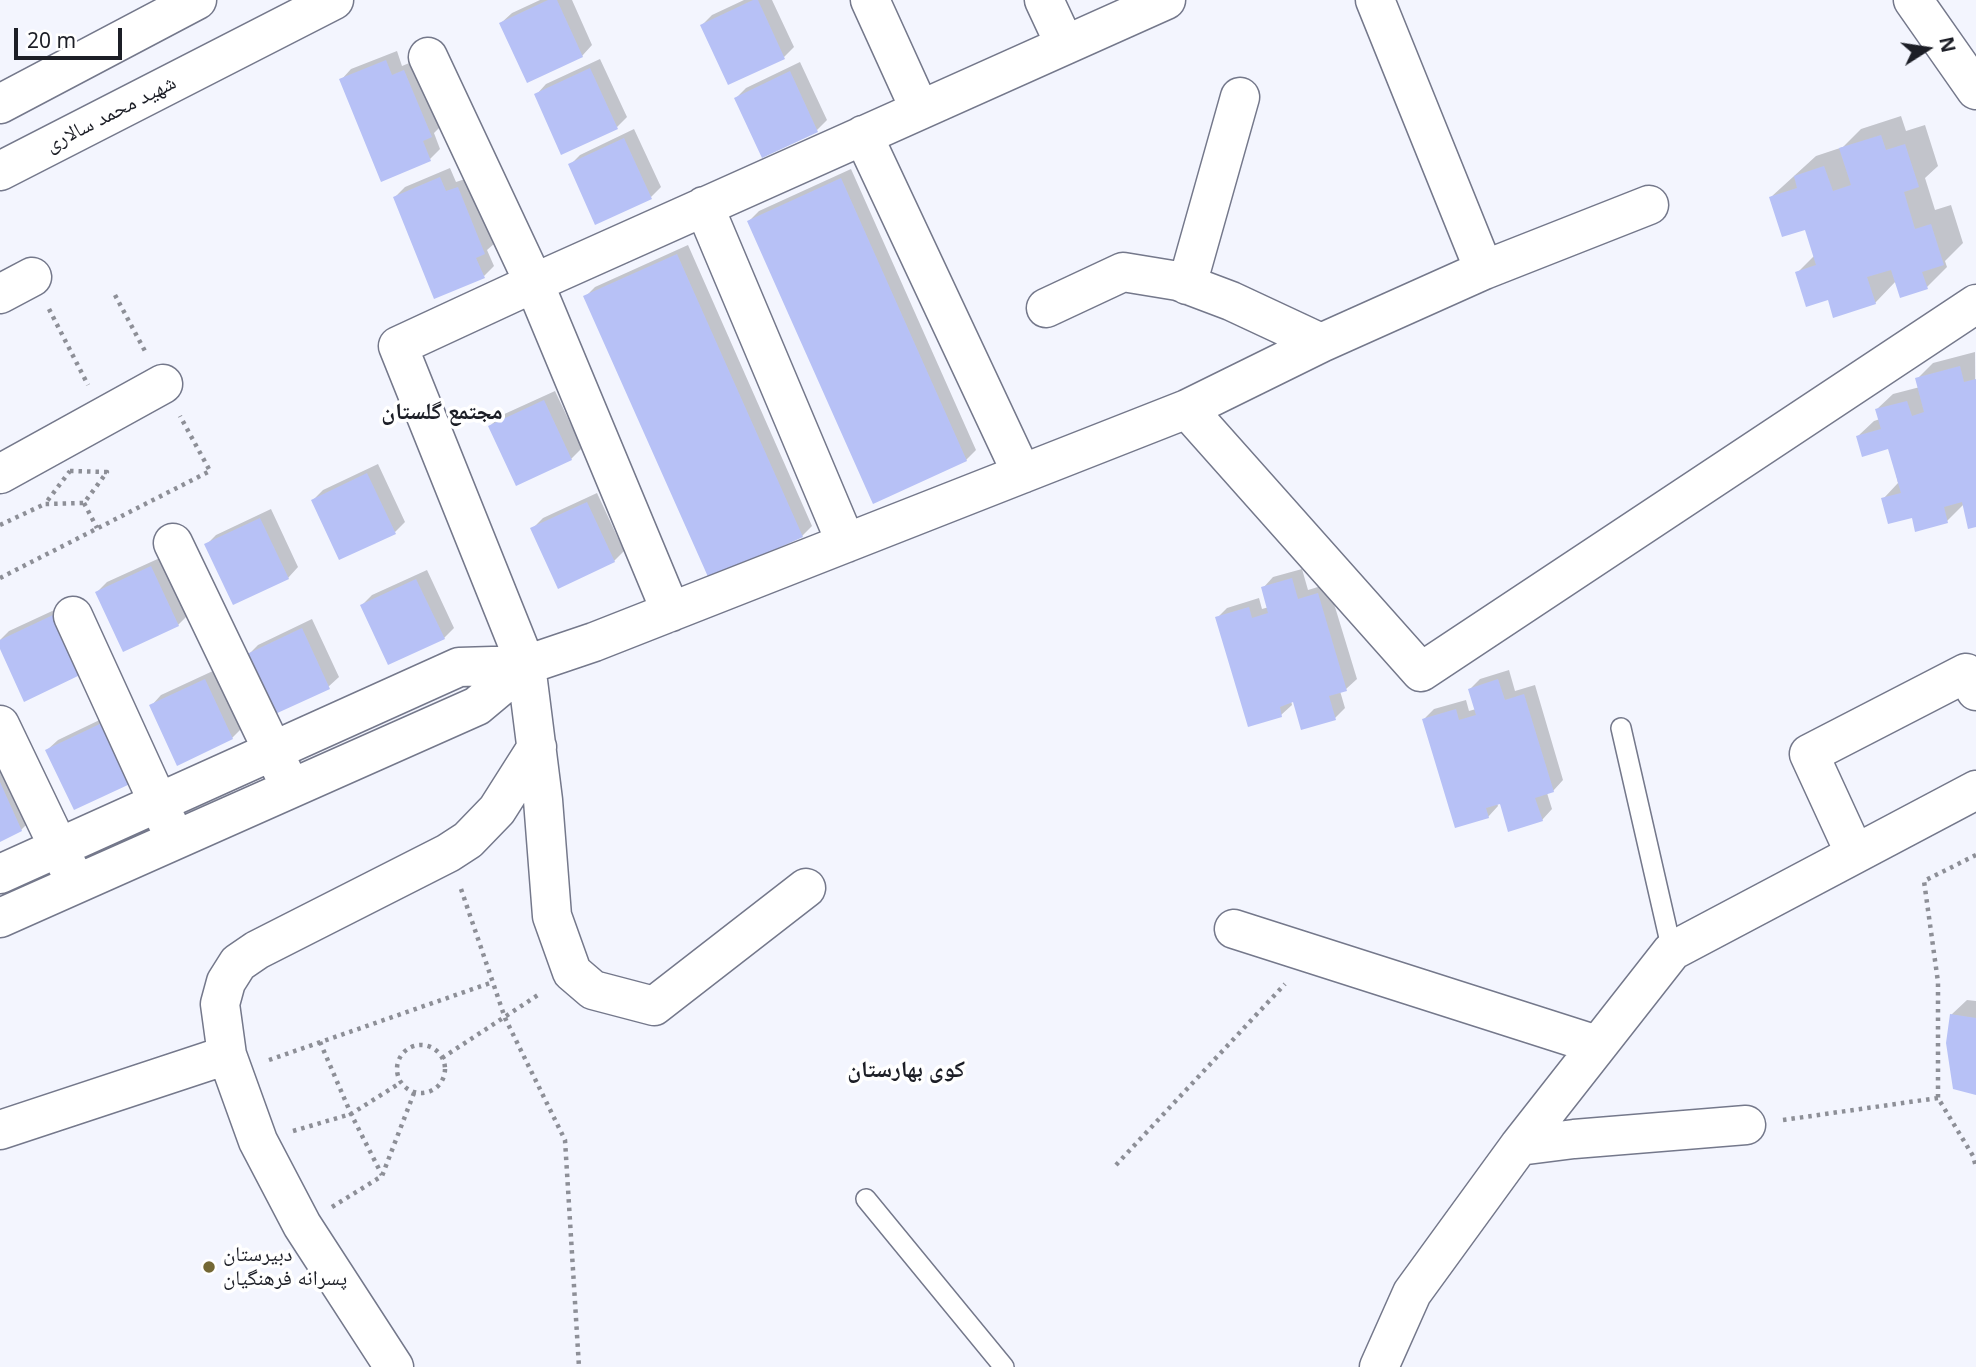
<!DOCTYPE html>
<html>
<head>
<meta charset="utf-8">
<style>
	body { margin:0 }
	#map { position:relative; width:1976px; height:1367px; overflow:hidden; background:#f3f5fe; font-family:"Noto Sans",sans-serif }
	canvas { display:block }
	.north { position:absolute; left:1892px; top:14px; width:70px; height:70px; -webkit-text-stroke:5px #fff; paint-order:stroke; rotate:78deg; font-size:19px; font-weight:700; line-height:28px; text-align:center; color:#1c1e26 }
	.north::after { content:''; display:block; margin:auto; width:24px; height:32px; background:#1c1e26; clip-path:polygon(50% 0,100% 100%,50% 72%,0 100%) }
	.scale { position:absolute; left:14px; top:28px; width:108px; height:32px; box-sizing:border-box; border:4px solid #1c1e26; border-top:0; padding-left:9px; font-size:21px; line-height:24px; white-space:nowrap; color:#1c1e26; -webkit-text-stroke:5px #fff; paint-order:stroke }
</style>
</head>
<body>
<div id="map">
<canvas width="1976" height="1367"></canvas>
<div class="north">N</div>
<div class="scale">20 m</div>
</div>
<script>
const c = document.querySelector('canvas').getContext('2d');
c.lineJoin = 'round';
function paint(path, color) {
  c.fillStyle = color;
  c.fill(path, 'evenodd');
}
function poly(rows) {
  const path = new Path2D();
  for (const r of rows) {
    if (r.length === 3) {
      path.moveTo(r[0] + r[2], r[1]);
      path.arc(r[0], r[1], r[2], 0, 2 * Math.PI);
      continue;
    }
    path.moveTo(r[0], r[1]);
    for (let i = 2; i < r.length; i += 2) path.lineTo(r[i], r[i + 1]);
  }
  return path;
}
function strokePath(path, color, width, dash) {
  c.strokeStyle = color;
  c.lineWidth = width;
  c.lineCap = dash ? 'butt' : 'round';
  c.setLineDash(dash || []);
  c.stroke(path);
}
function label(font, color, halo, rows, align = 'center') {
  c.font = font + ' "Noto Sans","Noto Naskh Arabic",sans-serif';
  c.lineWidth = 7;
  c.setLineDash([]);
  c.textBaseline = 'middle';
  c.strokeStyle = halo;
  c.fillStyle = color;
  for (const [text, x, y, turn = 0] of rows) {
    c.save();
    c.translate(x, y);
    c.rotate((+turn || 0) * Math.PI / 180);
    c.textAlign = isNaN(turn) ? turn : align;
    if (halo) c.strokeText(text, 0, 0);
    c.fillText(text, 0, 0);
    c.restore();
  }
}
const shadow = poly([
	[540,0,572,0,592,45,582,56,501,23,512,13],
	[744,0,772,0,794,47,784,57,702,25,712,15],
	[397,51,402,66,414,61,441,126,434,133,440,149,430,159,341,80,351,69],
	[600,59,627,117,617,127,536,95,546,84],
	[800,62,827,120,817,130,763,156,736,98,746,88],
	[1901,116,1906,131,1925,125,1938,166,1925,178,1935,210,1951,205,1963,243,1945,261,1947,267,1927,287,1896,281,1875,303,1797,273,1815,255,1806,227,1771,197,1816,156,1843,147,1861,129],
	[634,129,661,187,651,197,570,165,580,155],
	[450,168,456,182,468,178,495,243,487,250,494,266,484,276,395,197,405,187],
	[851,169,976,450,966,460,749,221,759,211],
	[688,245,812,526,802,536,585,297,595,287],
	[1975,352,1976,525,1964,504,1947,521,1913,515,1883,499,1898,483,1890,447,1858,436,1874,421,1880,419,1877,409,1893,394,1920,387,1917,379,1933,363],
	[555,391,582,448,571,459,517,484,490,426,500,416],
	[378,464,405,522,395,532,313,500,323,490],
	[597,493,624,551,614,561,533,528,543,518],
	[271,509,298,567,288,578,206,545,216,535],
	[162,557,189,614,178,625,97,592,107,582],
	[1302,569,1308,590,1328,584,1357,679,1346,689,1340,691,1345,708,1335,718,1294,700,1291,701,1292,705,1281,715,1217,618,1227,608,1259,598,1262,609,1269,607,1263,588,1273,577],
	[427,570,454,628,444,638,362,605,372,595],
	[63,606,90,664,0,645,0,640,9,631],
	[312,619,339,677,328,687,248,655,258,645],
	[215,670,242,728,232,738,151,706,161,695],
	[1509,670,1515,691,1535,685,1563,780,1553,791,1547,793,1552,809,1542,820,1497,803,1498,806,1488,817,1423,720,1434,709,1466,700,1469,711,1476,709,1470,689,1480,679],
	[112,714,129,782,47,750,58,740],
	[0,751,32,819,21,830,0,840],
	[1967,1000,1976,1001,1976,1094,1951,1015]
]);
const building = poly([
	[548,0,557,0,583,57,527,83,499,23],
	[753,0,758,0,785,59,728,85,700,25],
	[386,60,392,75,404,70,432,137,423,141,431,161,381,182,339,79],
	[590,68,618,129,561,155,534,94],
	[790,71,818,132,762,158,734,98],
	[1881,135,1886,150,1905,144,1919,187,1904,192,1915,229,1931,224,1944,265,1922,272,1928,289,1900,298,1891,270,1867,277,1876,304,1833,318,1828,300,1806,307,1795,272,1816,265,1805,230,1782,237,1769,197,1797,188,1794,176,1824,166,1833,191,1851,185,1839,148],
	[624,138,652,199,595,225,568,164],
	[440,177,446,191,458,187,485,254,476,258,485,278,434,299,393,197],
	[841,178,967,461,873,504,747,221],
	[677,254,803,537,709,579,583,296],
	[1960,366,1964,382,1976,379,1976,527,1968,529,1962,502,1944,507,1948,523,1915,532,1912,518,1888,524,1881,498,1901,493,1888,449,1862,457,1856,436,1881,429,1875,409,1907,401,1912,416,1924,412,1915,378],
	[544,400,572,460,516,486,488,426],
	[367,473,396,534,339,560,311,500],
	[587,502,615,562,558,589,530,528],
	[260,518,289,579,233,605,204,544],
	[151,566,179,626,123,652,95,592],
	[1292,578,1298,599,1318,593,1347,691,1329,696,1336,720,1301,730,1293,702,1280,707,1282,717,1248,727,1215,617,1249,607,1252,618,1268,613,1261,587],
	[416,579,445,639,388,665,360,605],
	[53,615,80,675,24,702,0,649,0,640],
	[302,628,330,689,273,715,245,655],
	[205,679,233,739,177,766,149,705],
	[1498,679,1505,700,1524,694,1554,792,1535,798,1543,821,1508,832,1500,804,1486,808,1489,818,1455,828,1422,719,1456,709,1459,720,1476,715,1468,689],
	[102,723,130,784,74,810,45,750],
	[0,782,22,831,0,842],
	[1950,1014,1976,1018,1976,1095,1953,1089,1946,1043]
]);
const path = poly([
	[115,295,146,353],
	[49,309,88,385],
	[70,471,107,472,84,503,45,504,70,471],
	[84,503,97,528],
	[0,525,45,504],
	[0,578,210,471,180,416],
	[1976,855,1924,881,1938,982,1938,1098,1973,1156,1976,1167],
	[461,889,505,1018,565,1140,579,1367],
	[320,1042,351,1114,382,1175],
	[421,1069,24],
	[442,1058,541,993],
	[269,1060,493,982],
	[1783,1120,1938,1098],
	[293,1131,351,1114,400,1083],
	[1116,1165,1285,984],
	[332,1207,382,1176,414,1093]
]);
const lane = poly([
	[1621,728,1672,951],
	[866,1199,1004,1367]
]);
const street = poly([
	[870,0,920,110],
	[1044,0,1065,45],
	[1913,0,1976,90],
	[428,57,534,283,671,612],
	[863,135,1022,474],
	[704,206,846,543],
	[1484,270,1649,205],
	[1187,285,1240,97],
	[0,294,32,277],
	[1046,308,1123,272,1178,281,1231,301,1321,343],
	[1187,409,1421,672,1976,304],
	[0,474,163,384],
	[173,543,284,774],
	[73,616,169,826],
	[0,725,69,869],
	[1855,854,1809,754,1966,673,1976,691],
	[0,874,459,667,526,665,594,642,1187,409,1321,343,1484,270,1375,0],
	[806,888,654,1006,593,990,572,972,552,916,543,800,526,665,398,346,534,283,1166,0],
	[0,918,477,706,526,665],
	[1234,929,1597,1045],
	[0,1130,227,1055],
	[1519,1146,1574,1139,1746,1125],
	[394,1367,302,1225,258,1141,227,1055,220,1004,226,982,238,963,257,950,448,853,468,840,497,810,537,747],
	[1379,1367,1412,1293,1519,1146,1672,951,1976,790]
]);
const secondary = poly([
	[0,104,197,0],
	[0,171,334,0]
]);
const markers = [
	[209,1267,7,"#736734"]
];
const streetNames = [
	["شهید محمد سالاری",111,114,-27]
];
const poiNames = [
	["دبیرستان",223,1255],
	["پسرانه فرهنگیان",223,1279]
];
const neighbourhoodNames = [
	["مجتمع گلستان",442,412],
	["کوی بهارستان",906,1070]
];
paint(shadow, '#0003');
paint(building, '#b7c1f6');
strokePath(lane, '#74788b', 22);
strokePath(street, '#74788b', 41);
strokePath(secondary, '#74788b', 41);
strokePath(path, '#8d8f97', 4.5, [3.5, 5]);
strokePath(lane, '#fff', 19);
strokePath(street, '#fff', 38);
strokePath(secondary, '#fff', 38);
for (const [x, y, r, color] of markers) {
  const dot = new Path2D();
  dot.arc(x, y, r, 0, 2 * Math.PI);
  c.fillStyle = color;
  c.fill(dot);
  strokePath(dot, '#fff', 2.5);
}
label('21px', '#1c1e26', '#fff', streetNames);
label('21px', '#1c1e26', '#fff', poiNames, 'left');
label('bold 23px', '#1c1e26', '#fff', neighbourhoodNames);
</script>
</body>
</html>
